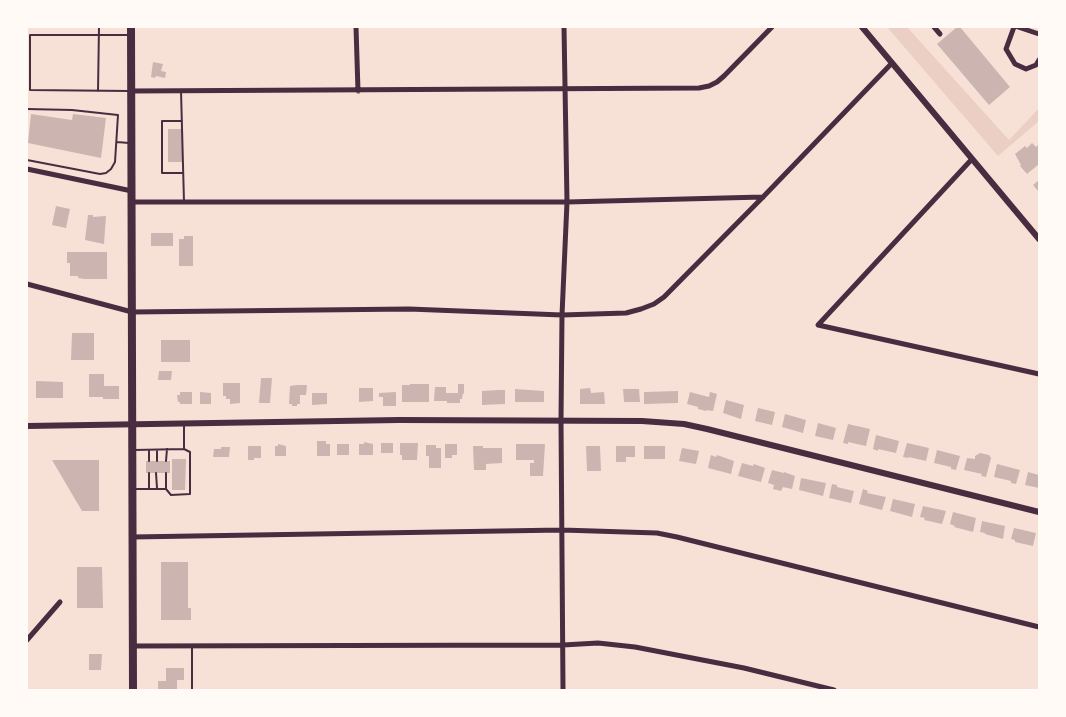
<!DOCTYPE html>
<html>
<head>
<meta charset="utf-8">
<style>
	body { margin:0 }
	#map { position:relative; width:1066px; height:717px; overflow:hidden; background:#f7e1d7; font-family:"Work Sans",sans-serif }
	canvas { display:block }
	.frame { position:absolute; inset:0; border:28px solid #fffaf5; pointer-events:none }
</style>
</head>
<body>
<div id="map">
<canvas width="1066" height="717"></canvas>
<div class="frame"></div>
</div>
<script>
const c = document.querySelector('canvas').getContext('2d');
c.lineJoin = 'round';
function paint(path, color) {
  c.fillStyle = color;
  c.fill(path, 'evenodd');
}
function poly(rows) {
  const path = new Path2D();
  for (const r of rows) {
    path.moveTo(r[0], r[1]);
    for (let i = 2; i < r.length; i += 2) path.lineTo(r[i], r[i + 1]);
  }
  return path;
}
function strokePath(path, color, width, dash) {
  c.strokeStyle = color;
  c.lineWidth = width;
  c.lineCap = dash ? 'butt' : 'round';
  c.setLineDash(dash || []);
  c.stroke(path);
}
const green = poly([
	[887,27,907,27,1009,140,1039,108,1039,121,998,156]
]);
const building = poly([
	[957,27,960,27,1010,87,989,105,937,44],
	[153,62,163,64,161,71,166,72,165,78,156,76,155,78,151,77],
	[31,114,72,120,73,114,106,118,101,158,28,143],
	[168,129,182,129,182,162,168,162],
	[1032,143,1036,147,1039,144,1039,164,1027,174,1020,166,1021,165,1015,154,1025,146,1027,148],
	[1039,180,1039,192,1033,185],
	[56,206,70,209,66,228,52,225],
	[88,215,93,215,93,217,106,216,104,244,85,240],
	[151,233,173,233,173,246,151,246],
	[184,236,193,236,193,266,179,266,179,239,184,239],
	[67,252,107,252,107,279,84,279,78,278,78,276,70,276,70,263,67,263],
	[72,333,94,333,94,360,71,360],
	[161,340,190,340,190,362,161,362],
	[159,371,172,371,171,380,158,380],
	[89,374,104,374,104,386,119,386,119,399,103,399,103,397,89,397],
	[261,378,272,378,270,403,259,403],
	[36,381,63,382,63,398,36,398],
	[223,383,240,383,240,403,230,404,230,399,226,399,226,396,223,396],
	[410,384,429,384,429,402,402,402,402,385,410,385],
	[458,384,464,384,464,394,463,393,462,399,460,399,460,403,447,403,447,401,434,401,435,387,446,387,446,393,458,393],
	[297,385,307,385,306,395,300,395,300,404,297,404,297,406,292,406,292,404,289,404,290,386],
	[359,388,373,388,373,401,359,402],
	[590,388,591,393,604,392,605,404,580,404,580,389],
	[515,389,544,391,544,402,515,402],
	[623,389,639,389,640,402,624,402],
	[498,390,505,390,505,404,482,405,482,391],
	[678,391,678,403,644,404,644,392],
	[180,392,192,392,192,404,180,404,180,402,178,402,177,395,180,395],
	[200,392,211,393,211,404,200,404],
	[396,392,396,406,383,406,383,397,379,397,379,393],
	[690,392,709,397,710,392,717,394,713,411,707,410,706,411,698,409,698,407,687,404],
	[312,393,327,393,327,404,312,405],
	[726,400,744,405,741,419,723,413],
	[758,408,775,412,772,425,755,421],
	[785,414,806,420,803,433,782,427],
	[818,423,836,428,833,440,815,436],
	[848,424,870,429,866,446,848,442,848,444,843,443],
	[876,435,899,441,896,453,878,449,878,451,873,449],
	[317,441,326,441,326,444,330,444,330,456,317,456],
	[364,442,373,444,373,455,359,455,359,444,364,444],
	[381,443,393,443,393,453,381,453],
	[400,443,418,443,417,460,402,460,402,455,400,455],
	[907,443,929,448,926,461,909,457,908,458,903,457],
	[278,444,286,446,286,456,275,456,275,446,278,446],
	[337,444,349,444,349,455,337,455],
	[445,444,457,444,457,455,452,455,452,458,445,458],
	[516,444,545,444,543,476,530,476,530,463,534,463,534,460,516,460],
	[426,445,436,445,436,448,441,448,441,468,429,468,429,456,426,456],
	[248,446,261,446,261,458,254,458,254,460,248,460],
	[473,446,483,446,483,448,502,448,502,463,486,464,486,470,474,470],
	[586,446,600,446,601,471,587,471],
	[616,446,635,446,635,457,626,457,626,462,616,462],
	[644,446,665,446,665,459,644,459],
	[221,447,230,447,229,457,213,457,214,449,221,449],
	[682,448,699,451,696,464,679,461],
	[937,450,960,456,956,470,951,469,951,467,934,463],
	[980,453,989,455,991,458,986,477,981,476,982,474,964,470,967,458,975,459,975,456],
	[711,455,716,457,717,455,734,461,731,474,708,468],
	[172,459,186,459,185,490,172,490],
	[52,460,99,460,99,511,82,511],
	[146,461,170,461,170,473,146,473],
	[742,463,753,466,754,464,765,468,761,482,738,476],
	[997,464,1020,470,1016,484,1011,483,1011,481,994,477],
	[772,470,784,473,784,472,795,476,792,489,783,487,781,491,773,489,774,485,768,483],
	[1028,472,1039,475,1039,488,1025,485],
	[801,478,826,483,823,496,799,490],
	[832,484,837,485,837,487,854,491,851,503,829,498],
	[863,489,868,491,867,493,886,497,882,510,859,504],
	[893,499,915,504,912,517,890,511],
	[923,506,946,511,942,524,924,520,925,518,920,517],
	[953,512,976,518,973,532,954,527,955,526,950,524],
	[982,521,1005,526,1003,539,985,534,985,533,980,532],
	[1014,528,1036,533,1033,546,1015,542,1015,540,1011,539],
	[161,562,188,562,188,608,191,608,191,620,161,620],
	[77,567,102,567,103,608,77,608],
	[89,654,102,654,101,670,89,670],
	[166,668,184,668,184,680,177,680,177,690,158,690,158,681,166,681]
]);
const service = poly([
	[128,35,30,35,30,90,129,91],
	[98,91,99,27],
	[181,91,184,202],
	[27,109,72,110,118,115,115,162,111,169,106,173,100,174,27,160],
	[182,121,162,121,162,173,182,173],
	[117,142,129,143],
	[134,450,184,449,184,424],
	[157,450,157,461],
	[149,461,149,450],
	[166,461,167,449],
	[149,473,149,488],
	[156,473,157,488],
	[136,489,166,489,171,495,190,494,190,452,184,449],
	[166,489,166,473],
	[192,648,192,690]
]);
const minor = poly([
	[356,27,358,91],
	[934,27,940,34],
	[1014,27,1006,49,1015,64,1026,69,1036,65,1039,60],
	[1018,27,1039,34],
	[131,91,699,88,709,86,717,82,724,76,772,27],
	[972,159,818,325,1039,374],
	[27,169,132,191],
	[132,202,567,202,763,197],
	[27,284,132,312,409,309,562,315,626,313,641,309,654,304,664,297,763,197,892,63],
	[132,537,562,530,657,533,677,537,1039,627],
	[27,640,60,602],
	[133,646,563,645,598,643,635,647,744,668,834,690],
	[563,690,561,421,562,315,567,202,564,27]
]);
const tertiary = poly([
	[862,27,1039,239],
	[27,426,399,420,642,421,684,424,707,429,1039,512]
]);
const primary = poly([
	[131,27,133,690]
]);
paint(green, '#ebcfc5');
paint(building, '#ccb4b1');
strokePath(service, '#4a2c40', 2);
strokePath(minor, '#4a2c40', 5);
strokePath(tertiary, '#4a2c40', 6);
strokePath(primary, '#4a2c40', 8);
</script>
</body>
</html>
